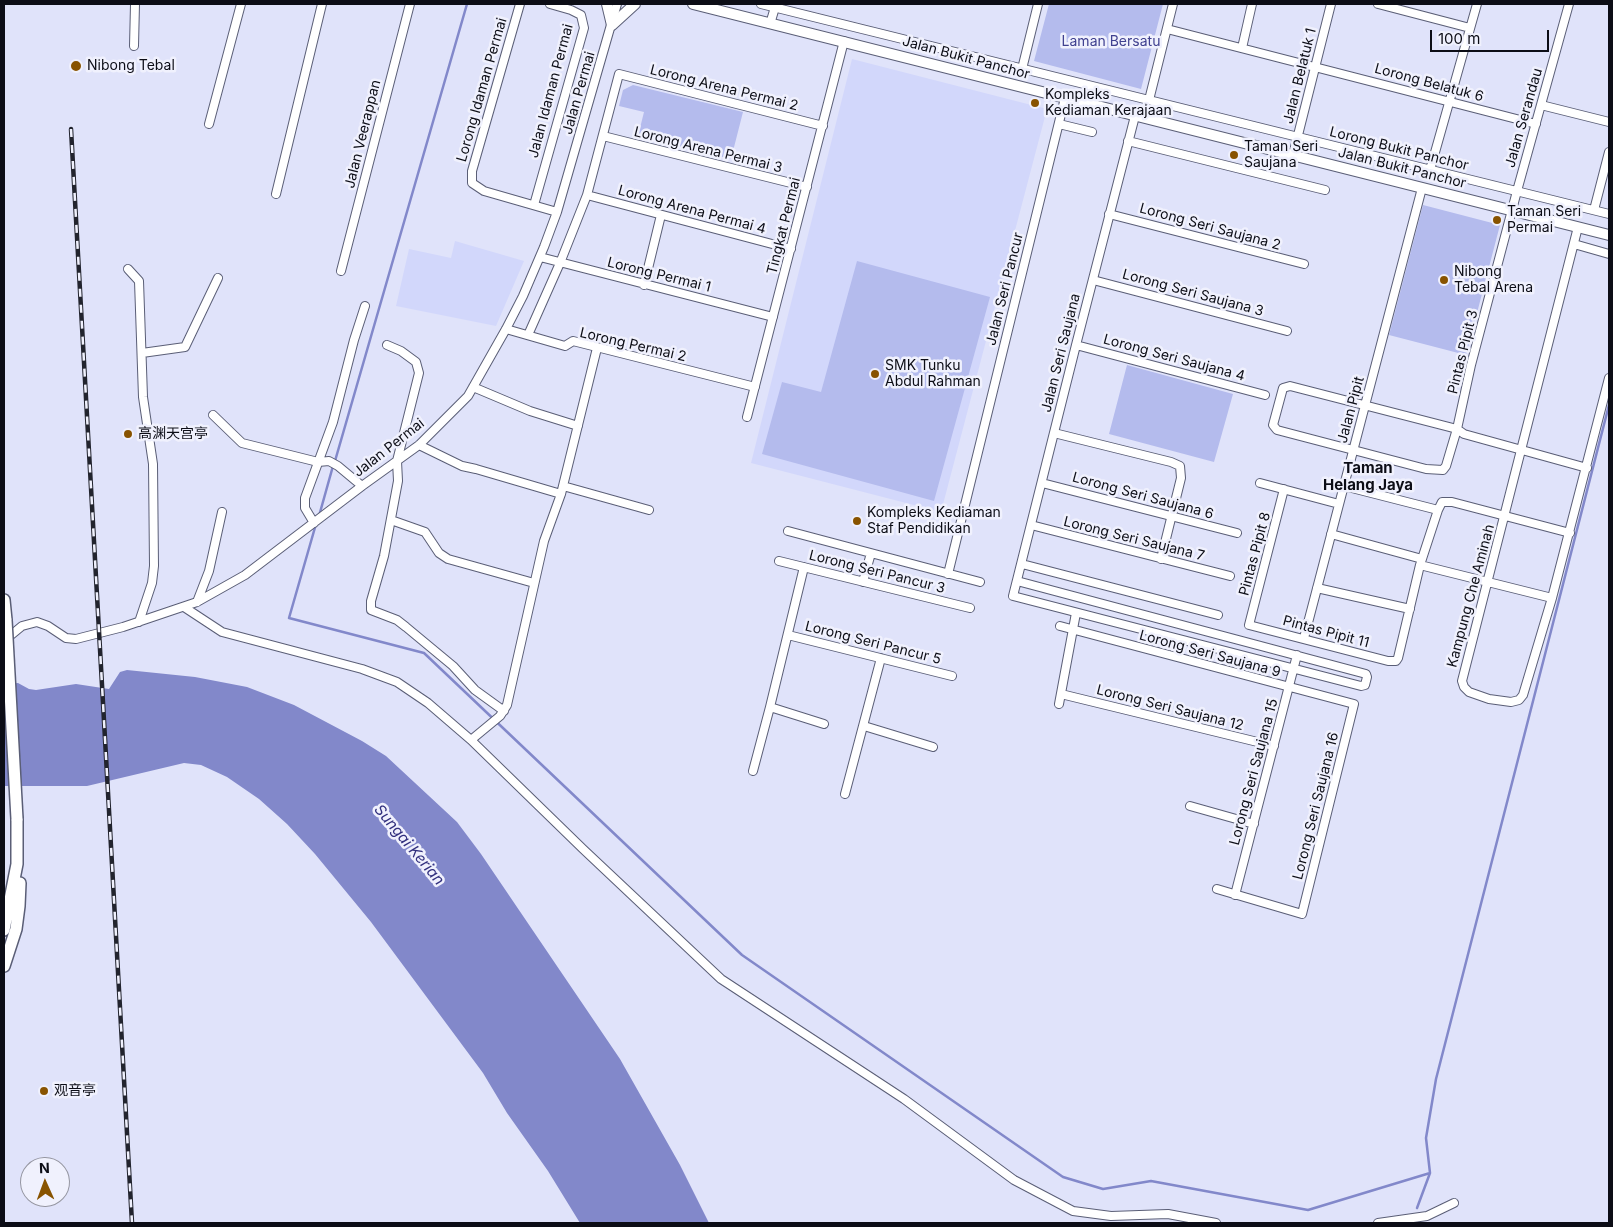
<!DOCTYPE html>
<html>
<head>
<meta charset="utf-8">
<style>
	body { margin:0 }
	#map { position:relative; width:1613px; height:1227px; overflow:hidden; background:#e0e3fa; font-family:Inter,sans-serif }
	canvas { display:block }
	.frame { position:absolute; inset:0; border:5px solid #0c0d16; pointer-events:none }
	.north { position:absolute; left:20px; top:1157px; width:50px; height:50px; box-sizing:border-box; background:#f0f1fd; border:1px solid #9596a1; border-radius:50%; rotate:358deg; font-size:14px; font-weight:700; line-height:20px; text-align:center; color:#0c0d16 }
	.north::after { content:''; display:block; margin:auto; width:18px; height:22px; background:#885300; clip-path:polygon(50% 0,100% 100%,50% 72%,0 100%) }
	.scale { position:absolute; left:1430px; top:30px; width:119px; height:22px; box-sizing:border-box; border:2px solid #0c0d16; border-top:0; padding-left:6px; font-size:15px; line-height:18px; white-space:nowrap; color:#0c0d16; -webkit-text-stroke:4px #f0f1fd; paint-order:stroke }
</style>
</head>
<body>
<div id="map">
<canvas width="1613" height="1227"></canvas>
<div class="frame"></div>
<div class="north">N</div>
<div class="scale">100 m</div>
</div>
<script>
const c = document.querySelector('canvas').getContext('2d');
c.lineJoin = 'round';
function paint(path, color) {
  c.fillStyle = color;
  c.fill(path, 'evenodd');
}
function poly(rows) {
  const path = new Path2D();
  for (const r of rows) {
    path.moveTo(r[0], r[1]);
    for (let i = 2; i < r.length; i += 2) path.lineTo(r[i], r[i + 1]);
  }
  return path;
}
function strokePath(path, color, width, dash) {
  c.strokeStyle = color;
  c.lineWidth = width;
  c.lineCap = dash ? 'butt' : 'round';
  c.setLineDash(dash || []);
  c.stroke(path);
}
function label(font, color, halo, rows, align = 'center') {
  c.font = font + ' Inter,"Noto Sans SC",sans-serif';
  c.lineWidth = 5;
  c.setLineDash([]);
  c.textBaseline = 'middle';
  c.strokeStyle = halo;
  c.fillStyle = color;
  for (const [text, x, y, turn = 0] of rows) {
    c.save();
    c.translate(x, y);
    c.rotate((+turn || 0) * Math.PI / 180);
    c.textAlign = isNaN(turn) ? turn : align;
    if (halo) c.strokeText(text, 0, 0);
    c.fillText(text, 0, 0);
    c.restore();
  }
}
const built = poly([
	[852,59,1047,109,941,512,751,463],
	[455,241,524,261,496,326,396,306,409,249,451,258]
]);
const green = poly([
	[1049,4,1163,4,1141,89,1034,61],
	[633,85,743,112,731,159,638,136,644,112,619,106,623,90],
	[1423,205,1500,225,1466,355,1389,335],
	[857,261,990,297,934,501,762,454,782,382,821,392],
	[1127,365,1233,394,1214,462,1109,434]
]);
const water = poly([
	[127,670,195,677,247,687,294,705,362,741,386,756,457,822,481,854,620,1059,680,1165,709,1223,580,1223,548,1171,507,1113,483,1073,371,922,315,854,287,824,259,799,227,777,201,765,184,763,87,786,4,786,4,684,18,683,29,689,36,690,76,684,109,689,120,672]
]);
const stream = poly([
	[335,461,467,4],
	[319,516,333,466],
	[316,524,289,618,424,653,742,955,1063,1177,1103,1189,1151,1181,1308,1210,1430,1173],
	[1417,1208,1430,1173,1426,1138,1436,1079,1609,405]
]);
const minor = poly([
	[520,4,472,171,472,183,484,191,557,212],
	[761,4,1609,214],
	[1378,4,1470,28],
	[1569,4,1517,191,1471,365,1457,429,1446,466,1443,470,1426,469,1277,430,1273,425,1283,388,1290,386,1457,429,1464,434,1587,468],
	[770,24,776,4],
	[1167,29,1536,124],
	[134,46,135,4],
	[1242,48,1252,4],
	[1022,69,1038,4],
	[1149,100,1173,4],
	[1541,105,1609,122],
	[209,124,241,4],
	[1059,124,1092,132],
	[603,136,807,187],
	[1128,141,1325,190],
	[1293,155,1331,4],
	[1430,170,1477,4],
	[276,194,322,4],
	[587,195,791,249],
	[534,205,584,28,581,15,571,10,550,4],
	[1594,210,1609,152],
	[1109,214,1304,264],
	[1578,227,1462,681,1464,687,1469,692,1489,699,1511,702,1519,700,1523,695,1552,598,1609,378],
	[1574,244,1609,254],
	[540,257,773,317],
	[128,269,139,281,143,397,153,464,154,566,152,583,139,622],
	[341,271,410,4],
	[1093,280,1287,331],
	[644,285,661,215],
	[506,329,565,346,573,341,755,387],
	[528,335,560,263,587,195,619,74,823,126],
	[387,345,401,351,416,362,419,373,397,461,398,481,384,556,371,601,371,610,397,620,406,627,453,666,475,690,504,711],
	[1076,345,1265,395],
	[142,353,185,347,218,278],
	[473,387,530,411,578,426],
	[213,415,242,443,318,462,329,461,338,466,362,486],
	[747,417,844,41],
	[1054,433,1171,462,1180,466,1181,478,1161,559],
	[419,445,462,466,476,469,561,494],
	[1042,483,1237,533],
	[1260,483,1339,504],
	[563,486,649,510],
	[1344,486,1438,510],
	[1284,489,1249,625,1388,661,1396,661,1398,658,1420,565,1438,510,1442,502,1452,502,1570,533],
	[391,520,425,532,439,553,448,559,534,583],
	[314,523,305,508,305,498,333,422,354,340,365,306],
	[1031,525,1230,576],
	[788,531,980,582],
	[1331,534,1422,559],
	[779,561,970,608],
	[1022,564,1218,615],
	[1420,565,1552,598],
	[948,574,1065,98],
	[1017,581,1366,674,1367,677,1365,685,1361,686,1013,596,1076,345,1135,116],
	[863,582,871,553],
	[1317,588,1410,609],
	[197,602,209,571,222,512],
	[184,607,222,632,362,669,397,682,428,703,471,740,583,849,721,979,904,1099,1014,1180,1073,1211,1111,1216,1168,1214,1216,1223],
	[1060,626,1354,704,1302,914,1217,889],
	[788,635,952,676],
	[1304,638,1422,188],
	[5,640,22,626,37,622,48,626,66,638,76,639,123,627,197,602,245,575,362,486,419,445,468,396,506,329,523,296,544,247,557,212,617,4],
	[1061,694,1274,746],
	[1059,704,1076,613],
	[770,707,824,724],
	[864,726,933,747],
	[471,740,500,716,507,705,544,541,561,494,597,348],
	[753,771,770,707,804,567],
	[845,794,881,658],
	[1190,806,1254,824],
	[1235,895,1297,655],
	[1378,1223,1427,1216,1454,1203]
]);
const major = poly([
	[607,4,612,25],
	[693,4,1609,235],
	[612,25,635,4]
]);
const highway = poly([
	[4,600,6,620],
	[4,930,17,864,17,819],
	[4,966,16,929,19,906,20,883]
]);
const rail = poly([
	[71,129,132,1223]
]);
const highwayBridge = poly([
	[6,620,17,819]
]);
const markers = [
	[76,66,6,"#885300"],
	[1035,103,5,"#885300"],
	[1234,155,5,"#885300"],
	[1497,220,5,"#885300"],
	[1444,280,5,"#885300"],
	[875,374,5,"#885300"],
	[128,434,5,"#885300"],
	[857,521,5,"#885300"],
	[44,1091,5,"#885300"]
];
const parkNames = [
	["Laman Bersatu",1111,42]
];
const streetNames = [
	["Jalan Bukit Panchor",966,58,15],
	["Jalan Belatuk 1",1300,76,-76],
	["Lorong Belatuk 6",1429,83,15],
	["Lorong Arena Permai 2",724,88,14],
	["Lorong Idaman Permai",482,90,-74],
	["Jalan Idaman Permai",551,91,-75],
	["Jalan Permai",579,93,-74],
	["Jalan Serandau",1524,118,-74],
	["Jalan Veerappan",363,134,-76],
	["Lorong Bukit Panchor",1399,149,14],
	["Lorong Arena Permai 3",708,150,14],
	["Jalan Bukit Panchor",1402,168,14],
	["Lorong Arena Permai 4",692,210,15],
	["Tingkat Permai",784,226,-76],
	["Lorong Seri Saujana 2",1210,227,15],
	["Lorong Permai 1",659,275,14],
	["Jalan Seri Pancur",1005,289,-76],
	["Lorong Seri Saujana 3",1193,293,15],
	["Lorong Permai 2",633,345,13],
	["Pintas Pipit 3",1463,352,-76],
	["Jalan Seri Saujana",1061,353,-76],
	["Lorong Seri Saujana 4",1174,358,15],
	["Jalan Pipit",1351,410,-75],
	["Jalan Permai",389,448,-38],
	["Lorong Seri Saujana 6",1143,496,15],
	["Lorong Seri Saujana 7",1134,539,14],
	["Pintas Pipit 8",1255,554,-75],
	["Lorong Seri Pancur 3",877,572,14],
	["Kampung Che Aminah",1471,596,-75],
	["Pintas Pipit 11",1326,632,15],
	["Lorong Seri Pancur 5",873,643,14],
	["Lorong Seri Saujana 9",1210,654,15],
	["Lorong Seri Saujana 12",1170,708,14],
	["Lorong Seri Saujana 15",1254,772,-75],
	["Lorong Seri Saujana 16",1316,806,-76]
];
const poiNames = [
	["Nibong Tebal",87,66],
	["Kompleks",1045,95],
	["Kediaman Kerajaan",1045,111],
	["Taman Seri",1244,147],
	["Saujana",1244,163],
	["Taman Seri",1507,212],
	["Permai",1507,228],
	["Nibong",1454,272],
	["Tebal Arena",1454,288],
	["SMK Tunku",885,366],
	["Abdul Rahman",885,382],
	["高渊天宫亭",138,434],
	["Kompleks Kediaman",867,513],
	["Staf Pendidikan",867,529],
	["观音亭",54,1091]
];
const neighbourhoodNames = [
	["Taman",1368,468],
	["Helang Jaya",1368,485]
];
const waterNames = [
	["Sungai Kerian",409,845,50]
];
paint(built, '#d2d7fb');
paint(green, '#b4bbed');
paint(water, '#8288ca');
strokePath(stream, '#8288ca', 2.5);
strokePath(minor, '#5a5e76', 10);
strokePath(major, '#5a5e76', 12);
strokePath(highway, '#5a5e76', 14);
strokePath(minor, '#fff', 8);
strokePath(major, '#fff', 10);
strokePath(highway, '#fff', 11);
strokePath(rail, '#22242e', 4.5);
strokePath(rail, '#f0f1fd', 2.5, [8]);
strokePath(highwayBridge, '#5a5e76', 14, []);
strokePath(highwayBridge, '#fff', 11);
for (const [x, y, r, color] of markers) {
  const dot = new Path2D();
  dot.arc(x, y, r, 0, 2 * Math.PI);
  c.fillStyle = color;
  c.fill(dot);
  strokePath(dot, '#f0f1fd', 2);
}
label('14px', '#404190', '#f0f1fd', parkNames);
label('14px', '#0c0d16', '#f0f1fd', streetNames);
label('14px', '#0c0d16', '#f0f1fd', poiNames, 'left');
label('bold 15px', '#0c0d16', '#f0f1fd', neighbourhoodNames);
label('italic 15px', '#32307e', '#f0f1fd', waterNames);
</script>
</body>
</html>
